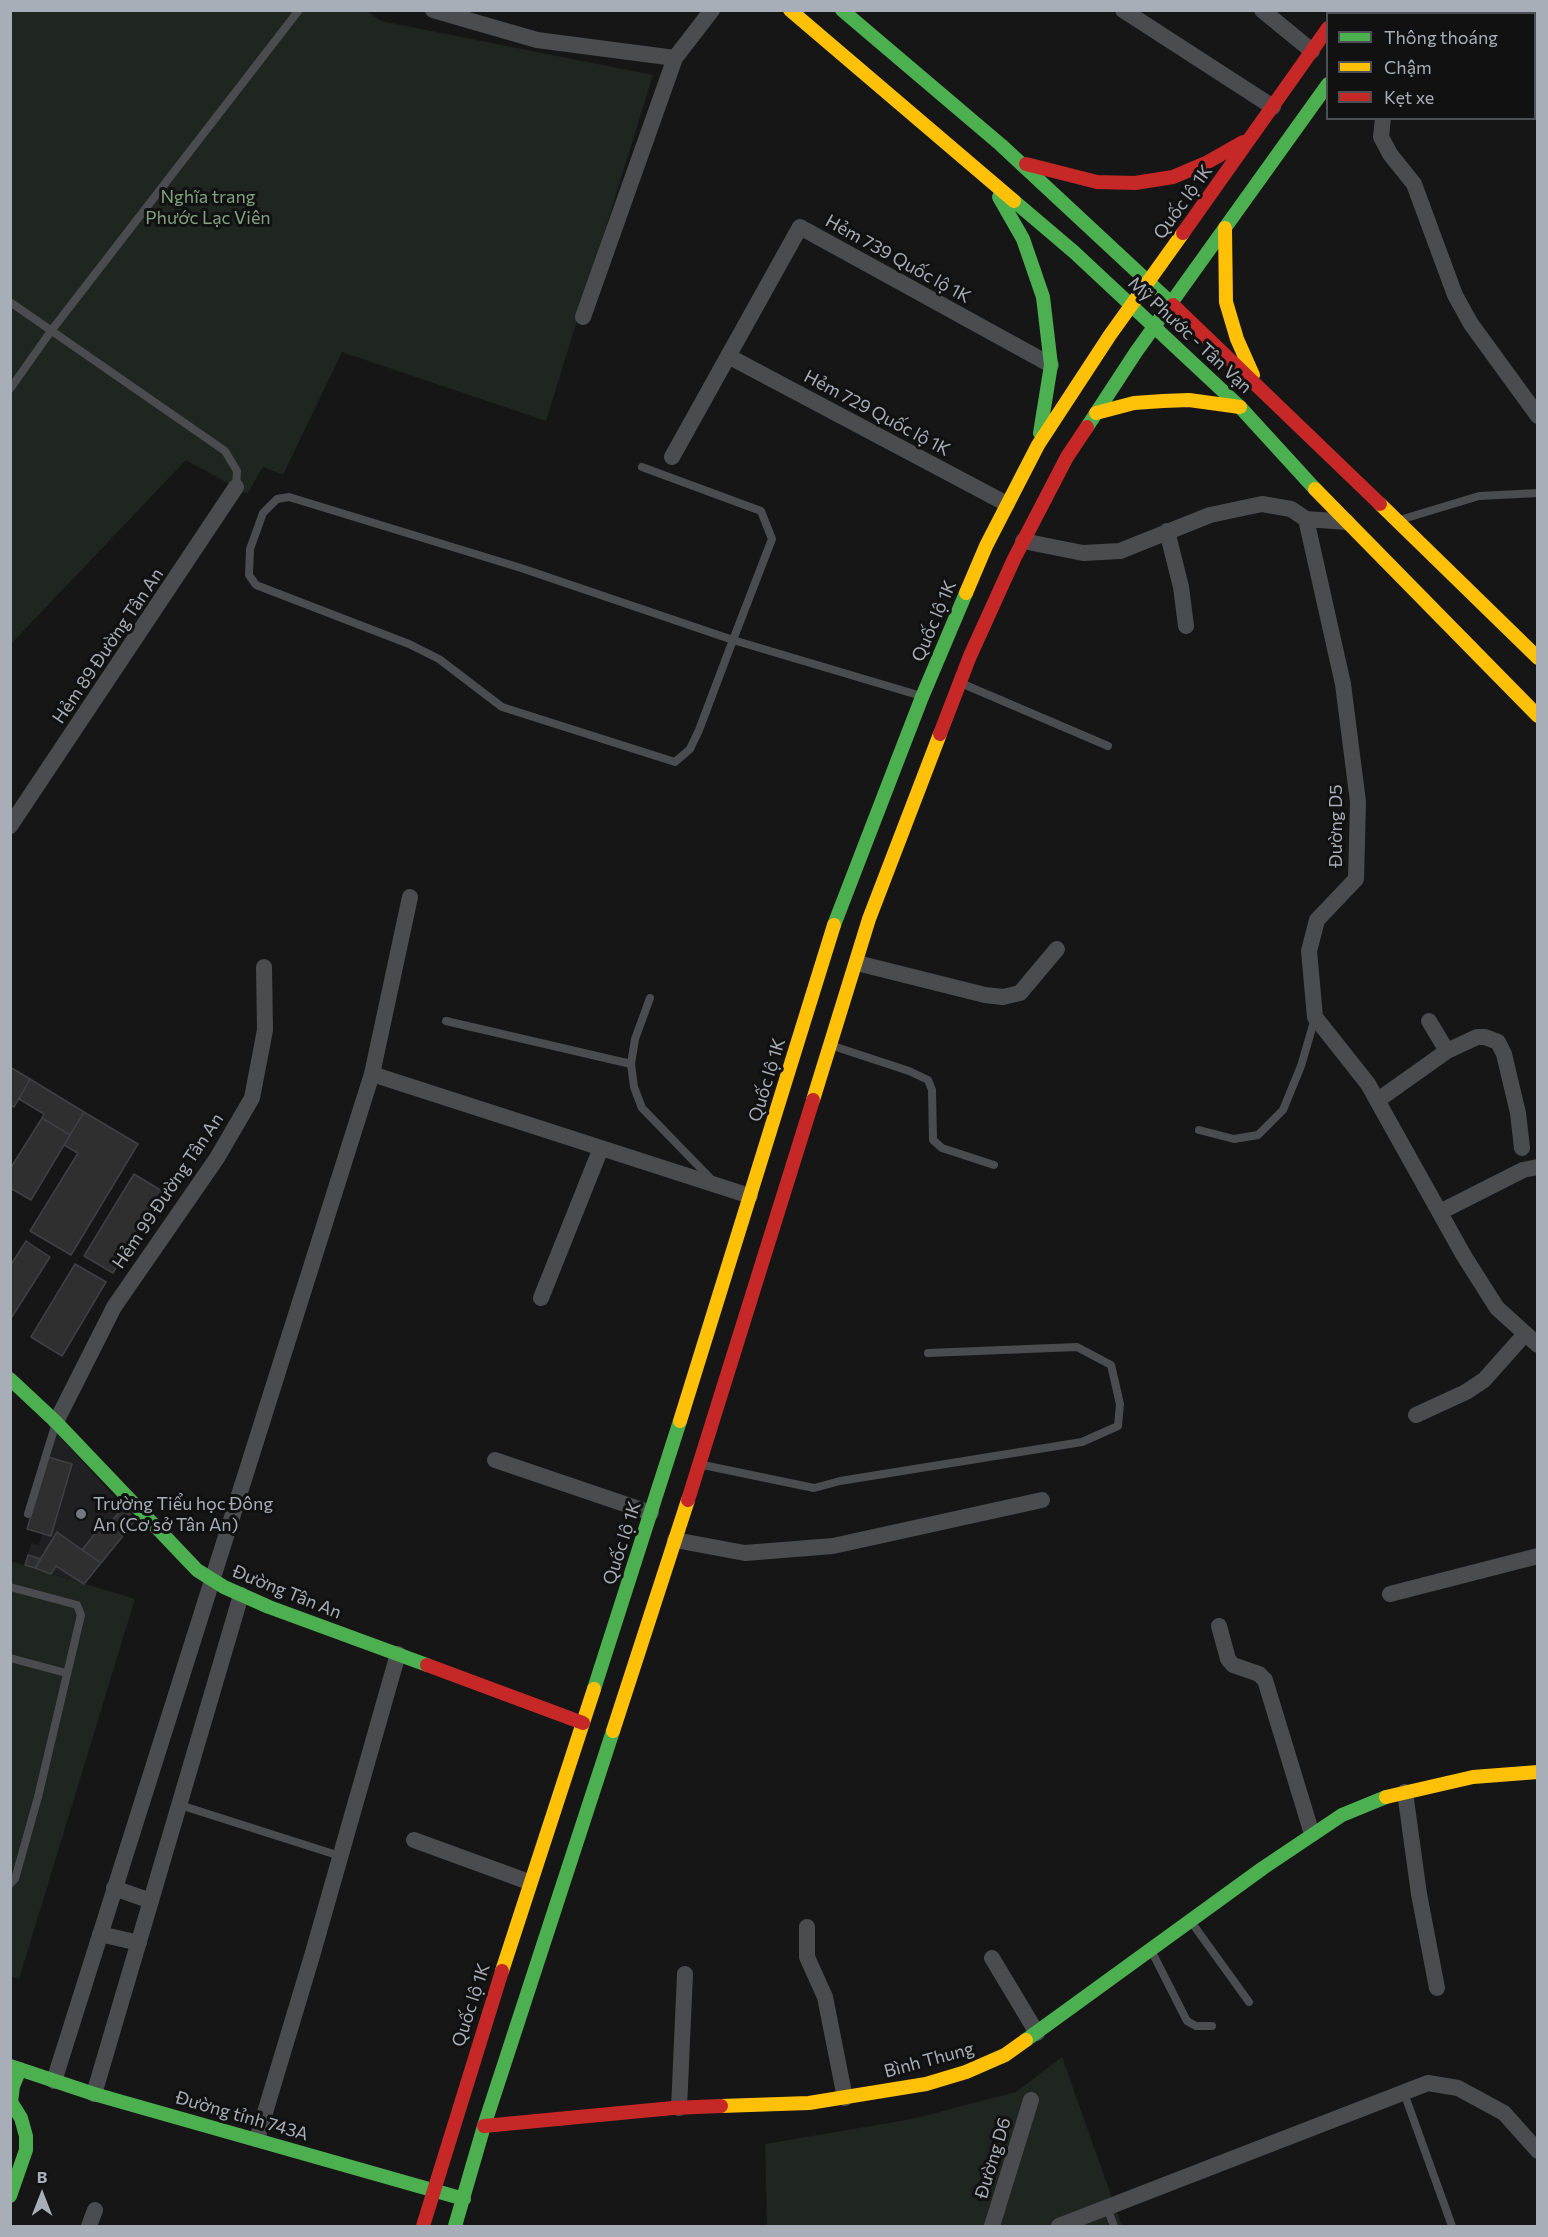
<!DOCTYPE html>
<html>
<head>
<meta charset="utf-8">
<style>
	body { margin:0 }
	#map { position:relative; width:1548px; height:2237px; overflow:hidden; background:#161617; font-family:Commissioner,sans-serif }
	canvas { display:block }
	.frame { position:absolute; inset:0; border:12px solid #a8aeb7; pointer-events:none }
	.legend { position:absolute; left:1326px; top:12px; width:210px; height:108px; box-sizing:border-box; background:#111112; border:2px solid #4d5054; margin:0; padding:8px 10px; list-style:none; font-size:18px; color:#a8aeb7 }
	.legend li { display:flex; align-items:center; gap:12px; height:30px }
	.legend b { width:30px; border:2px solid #4d5054 }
	.north { position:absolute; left:12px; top:2165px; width:60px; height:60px; -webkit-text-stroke:4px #111112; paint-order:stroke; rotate:0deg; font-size:16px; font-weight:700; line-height:24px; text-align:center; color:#a8aeb7 }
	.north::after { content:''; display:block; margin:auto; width:21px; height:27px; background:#a8aeb7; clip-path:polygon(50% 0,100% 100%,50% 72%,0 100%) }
</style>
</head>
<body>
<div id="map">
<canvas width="1548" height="2237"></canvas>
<div class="frame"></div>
<ul class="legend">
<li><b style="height:8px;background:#4caf50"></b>Thông thoáng</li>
<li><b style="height:8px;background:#ffc107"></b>Chậm</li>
<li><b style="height:8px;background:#c62828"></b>Kẹt xe</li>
</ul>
<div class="north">B</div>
</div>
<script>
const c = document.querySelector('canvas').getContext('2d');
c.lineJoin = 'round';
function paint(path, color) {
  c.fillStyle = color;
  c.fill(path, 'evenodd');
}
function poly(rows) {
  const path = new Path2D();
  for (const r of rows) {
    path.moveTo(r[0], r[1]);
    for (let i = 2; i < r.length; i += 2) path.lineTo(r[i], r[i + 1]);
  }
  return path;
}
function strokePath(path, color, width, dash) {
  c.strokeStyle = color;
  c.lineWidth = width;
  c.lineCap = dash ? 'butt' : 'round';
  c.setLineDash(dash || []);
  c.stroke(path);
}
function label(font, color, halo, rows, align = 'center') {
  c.font = font + ' Commissioner,sans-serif';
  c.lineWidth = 6;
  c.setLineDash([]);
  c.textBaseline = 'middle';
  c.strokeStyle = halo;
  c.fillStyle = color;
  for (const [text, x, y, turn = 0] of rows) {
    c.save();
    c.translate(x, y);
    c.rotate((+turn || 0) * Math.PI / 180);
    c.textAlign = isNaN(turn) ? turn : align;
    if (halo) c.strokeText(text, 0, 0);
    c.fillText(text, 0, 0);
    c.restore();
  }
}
const built = poly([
	[56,1432,135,1520,84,1584,25,1565,31,1543,39,1545,42,1534,27,1529]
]);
const green = poly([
	[11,11,367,11,381,21,653,75,546,421,342,352,283,475,263,467,247,494,186,460,11,644],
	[10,1561,135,1599,19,1979,10,1976],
	[1062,2057,1122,2226,767,2226,765,2144,912,2119,1016,2092]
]);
const building = poly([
	[10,1067,30,1079,14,1107,10,1105,10,1067],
	[30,1079,84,1112,70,1135,42,1118,44,1114,19,1099,30,1079],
	[84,1112,138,1144,71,1255,30,1231,78,1153,64,1145,84,1112],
	[42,1118,70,1135,31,1200,10,1188,10,1169,42,1118],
	[134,1174,162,1191,113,1273,84,1256,134,1174],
	[26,1241,50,1257,10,1320,10,1266,26,1241],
	[75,1264,106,1282,62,1356,31,1337,75,1264],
	[48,1457,72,1464,51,1536,27,1529,48,1457],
	[124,1507,135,1520,123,1536,109,1524,124,1507],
	[105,1521,123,1536,101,1563,82,1550,105,1521],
	[57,1532,101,1563,84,1584,56,1566,51,1574,35,1568,57,1532],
	[28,1555,41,1559,35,1568,25,1565,28,1555]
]);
const lane = poly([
	[10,302,225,451,237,471,236,487],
	[10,389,51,331,299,10],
	[642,467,761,511,772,539,733,640,699,730,690,749,675,762,502,707,439,659,409,644,256,585,249,575,250,549,263,513,277,499,289,497,521,568,733,640,918,695],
	[1403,519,1479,496,1538,493],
	[963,684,1108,746],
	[650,998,635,1039,631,1064,634,1087,642,1108,713,1181],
	[446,1021,631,1064],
	[833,1046,909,1071,928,1080,932,1090,933,1140,942,1148,994,1165],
	[1199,1130,1234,1139,1258,1135,1283,1110,1301,1066,1315,1018],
	[703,1465,814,1488,840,1481,1082,1442,1118,1426,1120,1404,1111,1365,1077,1347,928,1353],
	[28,1514,55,1426],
	[10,1587,77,1605,81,1615,38,1797,15,1879,10,1884],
	[10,1658,66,1673],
	[180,1805,340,1856],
	[1192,1923,1249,2002],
	[1152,1952,1187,2021,1196,2026,1212,2026],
	[1404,2093,1452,2226],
	[1107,2208,1114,2226]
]);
const street = poly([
	[433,10,537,40,675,58,712,10],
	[1123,10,1273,107],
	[1262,10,1312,51],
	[1455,14,1457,10],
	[1383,118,1381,137,1390,154,1414,184,1455,295,1471,324,1538,416],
	[583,317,675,58],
	[728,356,1007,504],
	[672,457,800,227,1051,365],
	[1306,519,1347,522],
	[1167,531,1181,587,1186,626],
	[1023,541,1083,553,1120,551,1210,515,1262,504,1291,509,1306,519,1343,684,1358,802,1356,879,1317,920,1309,951,1315,1017,1368,1084,1464,1256,1497,1308,1538,1345],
	[10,826,236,487],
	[857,963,985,995,1003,997,1020,993,1057,949],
	[1447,1051,1477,1037,1485,1037,1498,1042,1504,1054,1518,1113,1522,1148],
	[372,1074,750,1196],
	[1378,1100,1447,1051,1429,1021],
	[1440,1212,1523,1170,1538,1167],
	[541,1298,601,1148],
	[1416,1415,1466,1392,1484,1380,1525,1334],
	[56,1422,114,1307,217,1158,252,1098,265,1030,264,967],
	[495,1460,651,1513],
	[675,1540,745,1553,833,1546,1042,1500],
	[1390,1594,1538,1556],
	[1219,1626,1228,1659,1233,1665,1259,1674,1265,1680,1312,1834],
	[1405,1792,1419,1894,1437,1988],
	[414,1840,529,1882],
	[114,1888,151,1901],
	[807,1927,807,1957,825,1997,845,2098],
	[100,1934,139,1943],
	[992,1958,1037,2033],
	[54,2081,372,1074,410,897],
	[94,2094,241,1595],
	[679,2108,685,1974],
	[257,2139,312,1956,398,1654],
	[89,2226,95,2210],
	[992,2226,1031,2100],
	[1059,2226,1428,2083,1458,2088,1504,2113,1538,2151]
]);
const fast = poly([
	[842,10,1001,145,1173,305],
	[999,197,1023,239,1043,297,1051,365,1040,433],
	[1014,201,1074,252,1240,407,1315,489],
	[1087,427,1136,352,1328,84],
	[834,925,922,697,966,593],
	[10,1379,56,1422,197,1570,224,1587,269,1607,427,1665],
	[594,1689,680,1421],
	[1026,2040,1263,1868,1342,1815,1386,1797],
	[10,2066,94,2094,464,2199],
	[10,2196,26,2150,26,2136,21,2118,11,2102,13,2086,20,2069],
	[455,2226,484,2126,613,1731]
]);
const slow = poly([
	[790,10,1014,201],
	[1375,14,1377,10],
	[1225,228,1226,302,1237,339,1253,375],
	[1096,413,1134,403,1163,401,1189,400,1240,407],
	[1315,489,1538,716],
	[1380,504,1538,658],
	[966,593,986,546,1038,445,1110,335,1183,233],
	[813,1100,869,919,940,734],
	[680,1421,834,925],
	[613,1731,688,1500],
	[1386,1797,1473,1777,1538,1772],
	[502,1971,594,1689],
	[721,2106,809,2103,926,2084,966,2072,1005,2055,1026,2040]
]);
const jam = poly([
	[1026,164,1097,182,1135,183,1173,177,1206,163,1243,142],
	[1183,233,1328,28],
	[1173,305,1380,504],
	[940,734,970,656,1014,559,1067,457,1087,427],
	[688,1500,813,1100],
	[427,1665,583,1723],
	[484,2126,673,2108,721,2106],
	[423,2226,502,1971]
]);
const markers = [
	[81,1514,6,"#75797f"]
];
const parkNames = [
	["Nghĩa trang",208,197],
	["Phước Lạc Viên",208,218]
];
const streetNames = [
	["Quốc lộ 1K",1183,202,-54],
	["Hẻm 739 Quốc lộ 1K",898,259,29],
	["Mỹ Phước - Tân Vạn",1190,335,43],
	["Hẻm 729 Quốc lộ 1K",877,413,28],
	["Quốc lộ 1K",934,621,-67],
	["Hẻm 89 Đường Tân An",108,646,-56],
	["Đường D5",1336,826,-90],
	["Quốc lộ 1K",767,1080,-73],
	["Hẻm 99 Đường Tân An",168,1191,-56],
	["Quốc lộ 1K",622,1543,-72],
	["Đường Tân An",287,1592,22],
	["Quốc lộ 1K",471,2005,-72],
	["Bình Thung",929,2060,-15],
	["Đường tỉnh 743A",242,2116,16],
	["Đường D6",993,2158,-73]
];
const poiNames = [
	["Trường Tiểu học Đông",93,1504],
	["An (Cơ sở Tân An)",93,1525]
];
paint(built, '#202022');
paint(green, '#1f251f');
paint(building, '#2f2f30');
strokePath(building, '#3f4043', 1.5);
strokePath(lane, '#4b4c4f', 8);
strokePath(street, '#4b4c4f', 16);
strokePath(fast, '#4caf50', 14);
strokePath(slow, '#ffc107', 14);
strokePath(jam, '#c62828', 14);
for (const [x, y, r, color] of markers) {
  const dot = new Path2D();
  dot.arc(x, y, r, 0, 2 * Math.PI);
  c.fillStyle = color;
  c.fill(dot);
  strokePath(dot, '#111112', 2);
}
label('18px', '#81a180', '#111112', parkNames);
label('18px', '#a8aeb7', '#111112', streetNames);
label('18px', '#a8aeb7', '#111112', poiNames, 'left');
</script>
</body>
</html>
